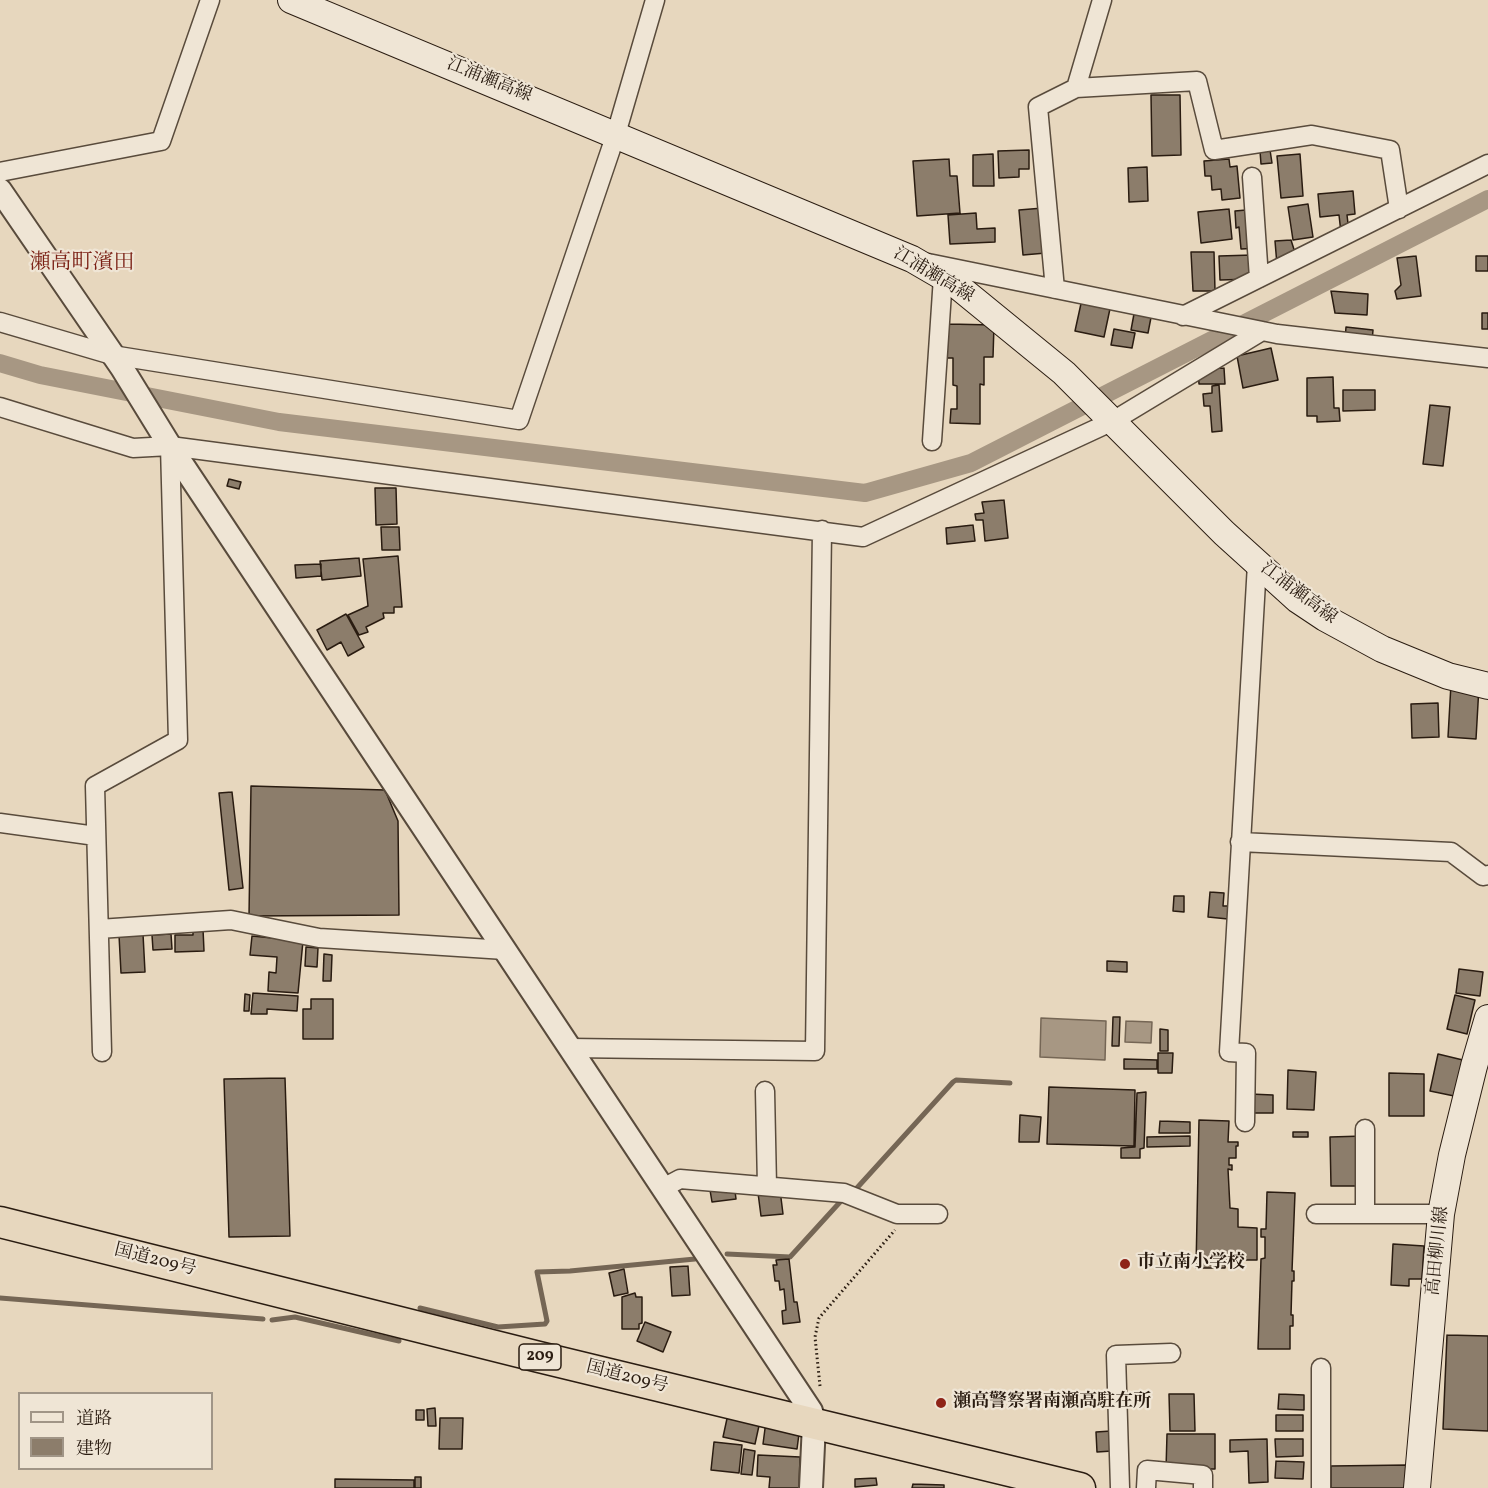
<!DOCTYPE html>
<html>
<head>
<meta charset="utf-8">
<style>
	body { margin:0 }
	#map { position:relative; width:1488px; height:1488px; overflow:hidden; background:#e7d7be; font-family:Vollkorn,"Noto Serif JP",serif }
	canvas { display:block }
	.legend { position:absolute; left:18px; top:1392px; width:195px; height:78px; box-sizing:border-box; background:#efe5d5; border:2px solid #a09587; margin:0; padding:8px 10px; list-style:none; font-size:18px; color:#2a1c11 }
	.legend li { display:flex; align-items:center; gap:12px; height:30px }
	.legend b { width:30px; border:2px solid #a09587 }
</style>
</head>
<body>
<div id="map">
<canvas width="1488" height="1488"></canvas>
<ul class="legend">
<li><b style="height:8px;background:#efe5d5"></b>道路</li>
<li><b style="height:16px;background:#8c7d6b"></b>建物</li>
</ul>
</div>
<script>
const c = document.querySelector('canvas').getContext('2d');
c.lineJoin = 'round';
function paint(path, color) {
  c.fillStyle = color;
  c.fill(path, 'evenodd');
}
function poly(rows) {
  const path = new Path2D();
  for (const r of rows) {
    path.moveTo(r[0], r[1]);
    for (let i = 2; i < r.length; i += 2) path.lineTo(r[i], r[i + 1]);
  }
  return path;
}
function strokePath(path, color, width, dash) {
  c.strokeStyle = color;
  c.lineWidth = width;
  c.lineCap = dash ? 'butt' : 'round';
  c.setLineDash(dash || []);
  c.stroke(path);
}
function label(font, color, halo, rows, align = 'center') {
  c.font = font + ' Vollkorn,"Noto Serif JP",serif';
  c.lineWidth = 4.5;
  c.setLineDash([]);
  c.textBaseline = 'middle';
  c.strokeStyle = halo;
  c.fillStyle = color;
  for (const [text, x, y, turn = 0] of rows) {
    c.save();
    c.translate(x, y);
    c.rotate((+turn || 0) * Math.PI / 180);
    c.textAlign = isNaN(turn) ? turn : align;
    if (halo) c.strokeText(text, 0, 0);
    c.fillText(text, 0, 0);
    c.restore();
  }
}
const water = poly([
	[1041,1018,1106,1021,1105,1060,1040,1057,1041,1018],
	[1126,1021,1152,1022,1151,1043,1125,1042,1126,1021]
]);
const stream = poly([
	[856,1189,953,1082,956,1080,1010,1083],
	[727,1254,790,1257,841,1201],
	[0,1298,263,1319],
	[420,1308,498,1327,545,1324,547,1321,537,1272,570,1271,695,1259],
	[272,1320,295,1317,399,1341]
]);
const canal = poly([
	[0,363,40,375,279,422,865,493,971,463,1488,199]
]);
const building = poly([
	[1151,95,1180,95,1181,155,1152,156,1151,95],
	[1029,150,1029,169,1019,169,1019,177,999,178,998,151,1029,150],
	[1270,150,1272,163,1261,164,1260,151,1270,150],
	[993,154,994,186,973,186,973,155,993,154],
	[1300,154,1303,196,1281,198,1277,156,1300,154],
	[949,159,950,176,957,176,960,213,917,216,913,161,949,159],
	[1229,159,1230,167,1237,166,1240,198,1222,200,1221,189,1212,190,1211,176,1205,176,1204,161,1229,159],
	[1147,167,1148,201,1129,202,1128,168,1147,167],
	[1353,191,1355,214,1347,215,1349,232,1341,233,1339,215,1320,217,1318,194,1353,191],
	[1308,204,1313,237,1293,240,1288,207,1308,204],
	[1043,208,1046,253,1023,255,1019,210,1043,208],
	[1229,209,1232,239,1201,243,1198,212,1229,209],
	[1246,210,1260,248,1241,249,1239,227,1236,228,1235,211,1246,210],
	[976,213,977,229,995,228,995,242,950,244,948,215,976,213],
	[1291,240,1297,259,1277,265,1275,241,1291,240],
	[1191,252,1214,252,1215,291,1193,291,1191,252],
	[1253,255,1253,279,1220,280,1219,256,1253,255],
	[1416,256,1421,296,1397,299,1395,291,1401,285,1397,258,1416,256],
	[1476,256,1488,256,1488,271,1476,271,1476,256],
	[1331,291,1368,294,1367,315,1335,313,1331,291],
	[1137,298,1154,302,1148,333,1131,330,1137,298],
	[1082,299,1111,304,1104,337,1075,331,1082,299],
	[1482,313,1488,313,1488,329,1482,329,1482,313],
	[948,324,994,325,993,357,984,357,984,385,980,384,980,424,950,423,951,409,957,409,957,386,953,385,953,358,947,358,948,324],
	[1346,327,1373,330,1372,342,1345,340,1346,327],
	[1114,329,1135,333,1132,348,1111,345,1114,329],
	[1271,348,1278,380,1243,388,1237,356,1271,348],
	[1224,368,1225,384,1199,384,1198,369,1224,368],
	[1333,377,1334,408,1339,408,1340,421,1317,422,1317,416,1307,416,1307,378,1333,377],
	[1219,385,1222,431,1212,432,1210,406,1204,406,1203,394,1212,393,1212,386,1219,385],
	[1343,390,1375,390,1375,410,1343,411,1343,390],
	[1430,405,1450,407,1443,466,1423,464,1430,405],
	[229,479,241,482,239,489,227,486,229,479],
	[375,488,396,488,397,524,376,525,375,488],
	[1004,500,1008,538,985,541,983,520,976,520,975,514,984,513,982,502,1004,500],
	[973,525,975,541,947,544,946,528,973,525],
	[381,527,399,527,400,550,382,550,381,527],
	[398,556,402,607,394,607,394,613,383,613,384,618,366,627,368,632,359,635,348,615,368,606,363,559,398,556],
	[359,558,361,576,322,580,320,561,359,558],
	[321,564,321,576,296,578,295,565,321,564],
	[346,614,364,647,348,656,341,642,327,650,317,630,346,614],
	[1451,684,1479,686,1476,739,1448,737,1451,684],
	[1438,703,1439,737,1412,738,1411,704,1438,703],
	[251,786,385,790,398,821,399,915,249,916,251,786],
	[232,792,243,888,229,890,219,793,232,792],
	[1210,892,1224,893,1223,906,1228,906,1228,919,1208,917,1210,892],
	[1174,896,1184,896,1184,912,1173,911,1174,896],
	[193,929,203,929,204,951,175,952,175,935,193,935,193,929],
	[143,934,145,972,121,973,119,935,143,934],
	[171,934,172,949,153,950,152,935,171,934],
	[252,936,303,941,298,993,268,991,269,972,276,973,277,957,250,955,252,936],
	[306,947,318,948,317,967,305,966,306,947],
	[324,954,332,955,331,981,323,981,324,954],
	[1107,961,1127,962,1127,972,1107,971,1107,961],
	[1459,969,1483,972,1480,996,1456,993,1459,969],
	[253,993,298,996,297,1011,267,1009,267,1014,251,1014,253,993],
	[245,994,250,995,249,1011,244,1011,245,994],
	[1455,995,1475,1000,1467,1034,1447,1029,1455,995],
	[311,999,333,999,333,1039,303,1039,303,1009,311,1009,311,999],
	[1113,1017,1120,1017,1119,1046,1112,1046,1113,1017],
	[1160,1029,1168,1030,1168,1051,1160,1051,1160,1029],
	[1158,1053,1173,1053,1172,1073,1158,1073,1158,1053],
	[1438,1054,1467,1061,1459,1097,1430,1091,1438,1054],
	[1124,1059,1157,1060,1157,1069,1124,1069,1124,1059],
	[1288,1070,1316,1072,1314,1110,1287,1109,1288,1070],
	[1389,1073,1424,1074,1424,1116,1389,1116,1389,1073],
	[285,1078,290,1236,229,1237,224,1079,285,1078],
	[1049,1087,1135,1090,1134,1146,1047,1144,1049,1087],
	[1146,1092,1144,1148,1140,1149,1140,1158,1121,1158,1121,1148,1135,1147,1137,1093,1146,1092],
	[1250,1094,1273,1095,1273,1113,1250,1113,1250,1094],
	[1020,1115,1041,1117,1039,1142,1019,1142,1020,1115],
	[1199,1120,1229,1121,1228,1142,1238,1142,1238,1146,1236,1146,1236,1158,1229,1158,1229,1165,1232,1165,1232,1170,1228,1169,1230,1208,1238,1209,1238,1227,1257,1228,1257,1260,1226,1260,1225,1268,1196,1268,1199,1120],
	[1160,1121,1190,1122,1190,1133,1159,1133,1160,1121],
	[1293,1132,1308,1132,1308,1137,1293,1137,1293,1132],
	[1190,1136,1190,1146,1147,1147,1147,1137,1190,1136],
	[1364,1136,1364,1186,1331,1186,1330,1137,1364,1136],
	[734,1183,736,1199,712,1202,710,1190,734,1183],
	[780,1190,783,1214,761,1216,758,1193,780,1190],
	[1267,1192,1295,1193,1292,1271,1294,1271,1294,1281,1292,1281,1291,1315,1293,1315,1293,1326,1290,1326,1290,1349,1258,1349,1261,1259,1265,1258,1265,1237,1261,1237,1261,1229,1266,1229,1267,1192],
	[1393,1244,1424,1246,1422,1279,1409,1279,1409,1286,1391,1285,1393,1244],
	[789,1259,794,1302,797,1302,800,1322,783,1324,782,1311,786,1310,784,1289,780,1290,779,1281,775,1281,773,1265,777,1265,776,1260,789,1259],
	[688,1266,690,1295,672,1296,670,1267,688,1266],
	[624,1269,628,1293,614,1296,609,1273,624,1269],
	[635,1293,636,1297,642,1297,642,1323,639,1324,639,1329,622,1329,622,1297,635,1293],
	[645,1322,671,1332,663,1352,637,1341,645,1322],
	[1447,1335,1488,1336,1488,1431,1443,1429,1447,1335],
	[1169,1394,1194,1394,1195,1431,1170,1431,1169,1394],
	[1279,1394,1304,1395,1304,1410,1278,1409,1279,1394],
	[435,1408,436,1426,428,1426,427,1409,435,1408],
	[416,1410,424,1410,424,1420,416,1420,416,1410],
	[728,1414,760,1421,755,1444,723,1437,728,1414],
	[1276,1415,1303,1415,1303,1431,1276,1431,1276,1415],
	[440,1418,463,1418,462,1449,439,1449,440,1418],
	[766,1421,800,1426,797,1449,763,1444,766,1421],
	[1111,1431,1112,1451,1097,1452,1096,1432,1111,1431],
	[1167,1434,1215,1434,1215,1469,1166,1469,1167,1434],
	[1267,1439,1268,1482,1249,1483,1248,1451,1230,1452,1230,1440,1267,1439],
	[1275,1439,1303,1439,1303,1456,1276,1457,1275,1439],
	[714,1442,742,1445,739,1473,711,1470,714,1442],
	[744,1449,755,1451,752,1475,741,1474,744,1449],
	[758,1455,800,1457,799,1488,769,1488,770,1477,757,1476,758,1455],
	[1276,1461,1304,1462,1303,1479,1275,1478,1276,1461],
	[1408,1465,1408,1488,1331,1488,1331,1466,1408,1465],
	[415,1477,421,1477,421,1488,415,1488,415,1477],
	[876,1478,877,1485,855,1487,855,1479,876,1478],
	[335,1479,414,1480,414,1488,335,1488,335,1479],
	[913,1484,944,1485,944,1488,912,1488,913,1484]
]);
const path = poly([
	[820,1386,815,1337,819,1318,895,1230]
]);
const minor = poly([
	[1076,88,1102,0],
	[0,172,161,141,210,0],
	[1252,177,1259,278],
	[928,263,1277,334,1488,358],
	[1055,289,1038,107,1076,88,1197,81,1214,150,1312,135,1390,150,1399,209],
	[1183,316,1488,164],
	[0,322,112,355,519,420,616,134,655,0],
	[0,407,133,448,170,446,863,537,1113,421,1262,331],
	[932,441,943,277],
	[0,823,96,836],
	[1240,842,1451,852,1483,876,1488,875],
	[99,929,231,920,319,938,505,950],
	[569,1048,815,1051,822,530],
	[102,1052,95,786,178,740,170,446],
	[765,1091,767,1186],
	[1245,1122,1246,1053,1229,1052,1257,564],
	[1365,1129,1365,1214],
	[663,1188,680,1179,844,1193,897,1214,938,1214],
	[1316,1214,1441,1214],
	[1120,1488,1116,1355,1171,1353],
	[1146,1488,1147,1470,1203,1475,1203,1488],
	[1321,1488,1321,1368]
]);
const tertiary = poly([
	[0,190,122,368,170,446,811,1411,814,1424,811,1488]
]);
const secondary = poly([
	[291,0,912,259,955,284,1064,373,1224,533,1298,600,1325,618,1382,649,1448,676,1488,686],
	[1417,1488,1441,1214,1452,1155,1474,1066,1488,1018]
]);
const trunk = poly([
	[0,1222,539,1357,1080,1488]
]);
const markers = [
	[1125,1264,6,"#8f2418"],
	[941,1403,6,"#8f2418"]
];
const shields = [
	[540,1357,42]
];
const shieldNames = [
	["209",540,1357]
];
const streetNames = [
	["江浦瀬高線",489,81,22],
	["江浦瀬高線",933,276,31],
	["江浦瀬高線",1298,594,37],
	["高田柳川線",1439,1251,-84],
	["国道209号",155,1261,14],
	["国道209号",627,1378,14]
];
const poiNames = [
	["市立南小学校",1137,1264],
	["瀬高警察署南瀬高駐在所",953,1403]
];
const quarterNames = [
	["瀬高町濱田",82,264]
];
paint(water, '#a79783');
strokePath(water, '#756655', 1.5);
strokePath(stream, '#756655', 5);
strokePath(canal, '#a79783', 18);
paint(building, '#8c7d6b');
strokePath(building, '#2a1c11', 1.5);
strokePath(minor, '#594b3c', 21);
strokePath(tertiary, '#594b3c', 26);
strokePath(secondary, '#2a1c11', 28);
strokePath(trunk, '#2a1c11', 33);
strokePath(path, '#2a1c11', 3, [1.5, 3]);
strokePath(minor, '#efe5d5', 18);
strokePath(tertiary, '#efe5d5', 22);
strokePath(secondary, '#efe5d5', 26);
strokePath(trunk, '#e7d7be', 30);
for (const [x, y, r, color] of markers) {
  const dot = new Path2D();
  dot.arc(x, y, r, 0, 2 * Math.PI);
  c.fillStyle = color;
  c.fill(dot);
  strokePath(dot, '#efe5d5', 2);
}
for (const [x, y, w] of shields) {
  const box = new Path2D();
  box.roundRect(x - w / 2, y - 13, w, 26, 4.5);
  c.fillStyle = '#efe5d5';
  c.fill(box);
  strokePath(box, '#2a1c11', 1.5);
}
label('bold 16px', '#2a1c11', null, shieldNames);
label('18px', '#2a1c11', '#efe5d5', streetNames);
label('bold 18px', '#2a1c11', '#efe5d5', poiNames, 'left');
label('21px', '#7a1f14', '#efe5d5', quarterNames);
</script>
</body>
</html>
